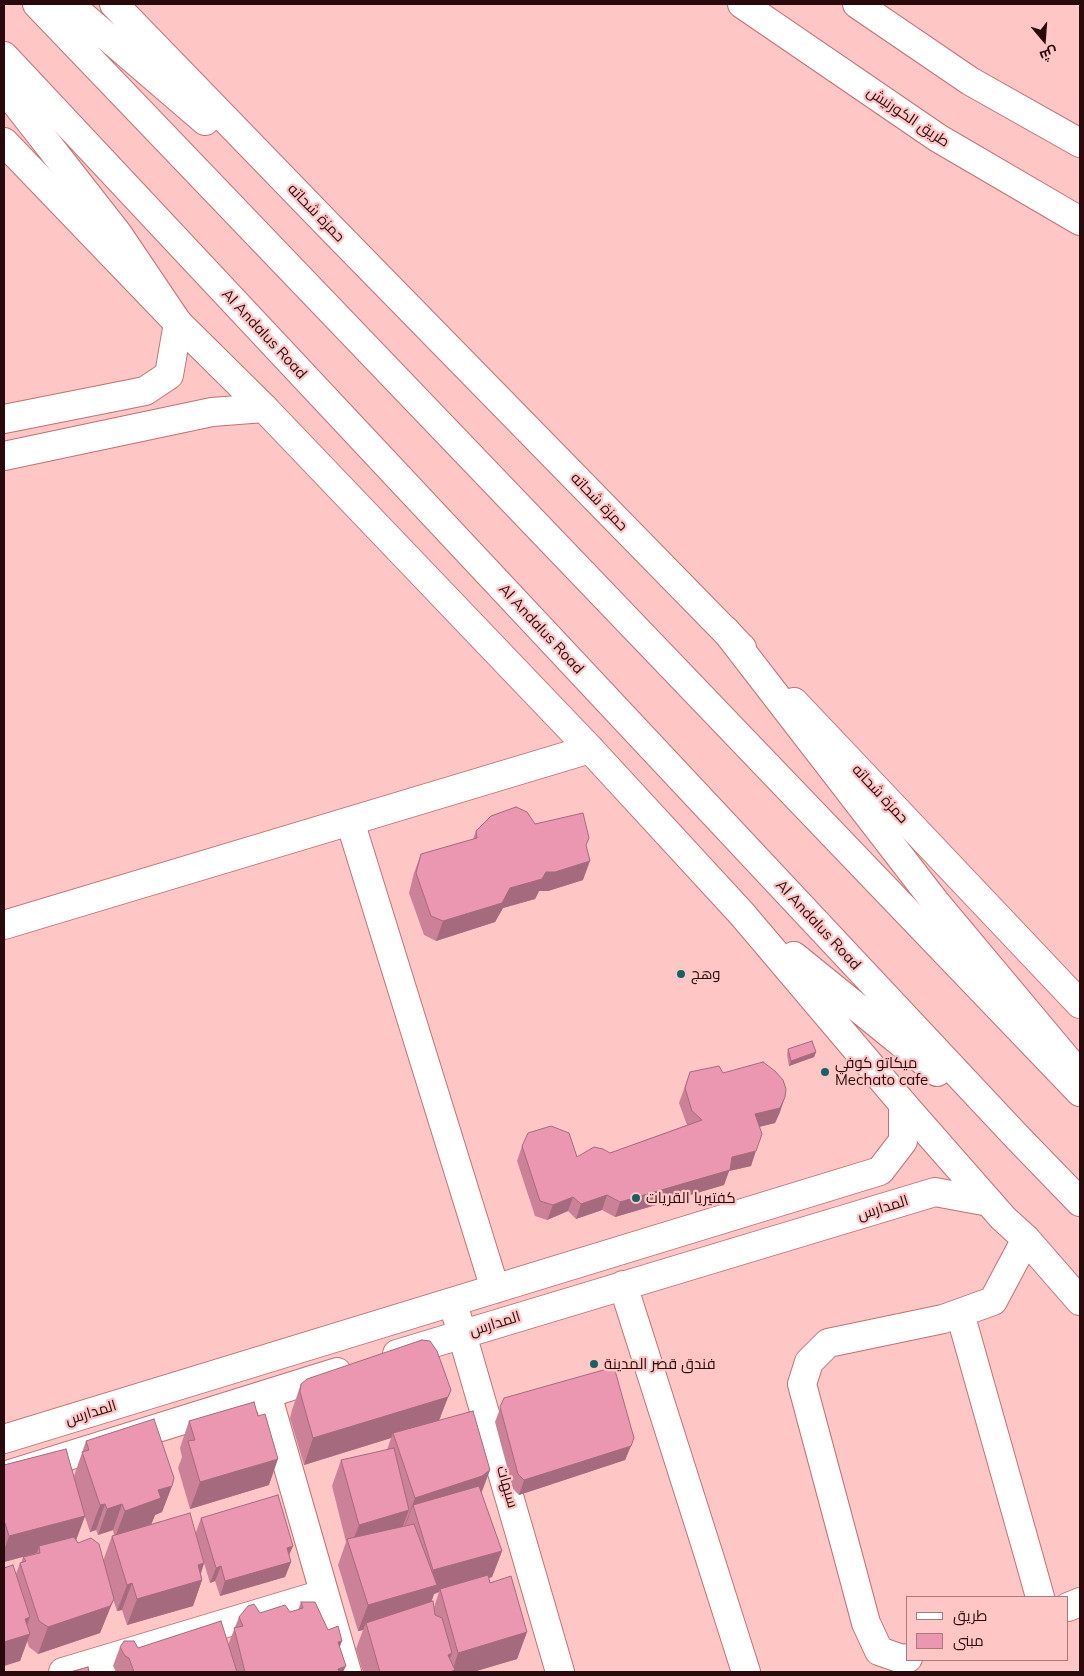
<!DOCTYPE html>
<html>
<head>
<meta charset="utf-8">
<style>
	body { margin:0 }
	#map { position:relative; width:1084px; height:1676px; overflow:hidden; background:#fec6c5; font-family:Mulish,Cairo,sans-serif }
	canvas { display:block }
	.frame { position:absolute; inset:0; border:5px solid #29090b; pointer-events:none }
	.legend { position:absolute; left:906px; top:1596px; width:162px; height:65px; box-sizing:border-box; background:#fec6c5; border:1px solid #a97a7b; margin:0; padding:6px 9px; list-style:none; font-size:15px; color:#29090b }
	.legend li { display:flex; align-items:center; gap:10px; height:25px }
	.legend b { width:25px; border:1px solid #a97a7b }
	.north { position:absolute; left:1019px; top:15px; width:50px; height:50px; -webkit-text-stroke:4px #fec6c5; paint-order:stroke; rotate:162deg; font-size:14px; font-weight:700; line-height:20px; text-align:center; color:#29090b }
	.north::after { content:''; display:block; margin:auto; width:18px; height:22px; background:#29090b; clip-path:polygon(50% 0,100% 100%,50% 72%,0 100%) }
</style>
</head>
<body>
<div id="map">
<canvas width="1084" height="1676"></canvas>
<div class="frame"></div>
<ul class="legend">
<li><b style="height:6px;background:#fff"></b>طريق</li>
<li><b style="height:14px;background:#ec97b2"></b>مبنى</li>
</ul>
<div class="north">ش</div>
</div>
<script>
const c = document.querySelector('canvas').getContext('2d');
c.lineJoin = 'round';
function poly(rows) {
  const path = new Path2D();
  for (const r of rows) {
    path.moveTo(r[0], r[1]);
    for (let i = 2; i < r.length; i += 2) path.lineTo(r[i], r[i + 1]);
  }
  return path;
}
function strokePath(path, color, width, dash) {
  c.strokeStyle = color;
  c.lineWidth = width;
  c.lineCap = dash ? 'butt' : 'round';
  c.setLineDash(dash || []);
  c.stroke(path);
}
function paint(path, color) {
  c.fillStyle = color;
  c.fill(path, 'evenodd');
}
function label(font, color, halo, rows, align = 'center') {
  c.font = font + ' Mulish,Cairo,sans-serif';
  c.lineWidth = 4.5;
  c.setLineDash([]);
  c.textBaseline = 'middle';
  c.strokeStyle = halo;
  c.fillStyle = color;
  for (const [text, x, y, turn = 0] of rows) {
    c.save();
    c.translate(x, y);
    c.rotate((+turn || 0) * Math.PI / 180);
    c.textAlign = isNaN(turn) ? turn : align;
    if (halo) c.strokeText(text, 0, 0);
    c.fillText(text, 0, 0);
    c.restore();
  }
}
const minor = poly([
	[4,419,145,391,169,375,178,323],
	[4,456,212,412,264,408],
	[350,821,495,1289],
	[4,925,590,749],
	[623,1285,746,1672],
	[960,1313,1040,1597],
	[457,1317,560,1672],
	[397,1354,935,1192,989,1202],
	[267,1394,347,1672],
	[4,1439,880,1171,903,1141,903,1104],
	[4,1476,337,1372],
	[1068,1607,1080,1602],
	[908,1658,902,1659,879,1651,866,1623,802,1384,809,1362,828,1343,943,1319,993,1301,1026,1239],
	[63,1672,323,1594]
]);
const major = poly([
	[37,4,1080,1092],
	[69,4,205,121],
	[114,4,332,229,742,648],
	[742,4,938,138,1080,221],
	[857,4,970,81,1080,143],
	[4,56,1018,1138,1080,1202],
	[4,142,178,323,264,408,590,749,742,914,903,1104,1003,1218,1026,1239,1080,1301],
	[794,702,1080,1004],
	[794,956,937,1072]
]);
const highway = poly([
	[4,88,118,234,178,323],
	[726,631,936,903,1080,1075]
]);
const wall = poly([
	[535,824,586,845,583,880,548,891,539,891,535,899,503,908,495,922,436,941,424,935,409,893,414,873,421,854,473,839,476,831],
	[788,1049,816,1052,814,1057,789,1066,787,1055],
	[690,1072,723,1073,780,1112,775,1123,759,1127,751,1166,729,1171,724,1185,615,1217,602,1210,576,1219,568,1211,547,1220,535,1216,517,1161,522,1146,577,1157,610,1153,687,1125,679,1103],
	[301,1384,441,1416,439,1420,490,1470,481,1494,502,1551,492,1577,489,1578,490,1583,527,1632,517,1659,473,1672,363,1672,356,1649,363,1630,358,1631,338,1565,346,1542,332,1486,341,1460,387,1450,391,1438,304,1465,290,1418,292,1410],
	[439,1592,434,1607,431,1602,434,1594],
	[504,1398,634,1438,625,1460,519,1495,513,1489,495,1422],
	[189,1421,269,1485,190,1509,178,1468,182,1457,180,1448],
	[86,1441,172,1486,162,1512,155,1515,151,1524,196,1532,201,1518,289,1556,291,1562,285,1577,220,1596,215,1581,210,1583,204,1563,201,1574,202,1580,193,1606,127,1625,122,1610,117,1611,113,1599,100,1633,38,1654,29,1647,27,1641,20,1661,16,1574,20,1563,21,1563,23,1557,36,1554,37,1553,4,1562,4,1465,74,1476],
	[84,1514,90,1532,96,1530,98,1535,113,1530,114,1535,112,1536,103,1561,78,1543,76,1540,85,1516],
	[301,1602,328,1630,340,1648,343,1672,116,1672,113,1666,120,1647,138,1648,228,1645,239,1617,260,1613,290,1612,298,1610]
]);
const shadedWall = poly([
	[590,861,583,880,548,891,539,891,535,899,503,908,495,922,436,941,443,921,510,888,546,872],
	[816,1052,814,1057,789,1066,791,1061],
	[785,1097,780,1112,775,1123,750,1129,755,1114],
	[756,1151,751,1166,729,1171,724,1185,615,1217,620,1202,732,1157],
	[607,1195,602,1210,576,1219,581,1204],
	[573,1197,568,1211,547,1220,553,1205],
	[451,1390,438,1423,393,1433,391,1438,304,1465,313,1438],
	[631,1446,625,1460,519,1495,524,1480],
	[278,1459,269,1485,190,1509,200,1482],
	[490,1470,480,1496,413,1505,406,1524,405,1525,415,1498],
	[172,1486,162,1512,155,1515,151,1525,115,1537,125,1511,158,1490],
	[105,1504,96,1530,90,1532,100,1505],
	[122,1504,113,1530,98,1535,107,1509],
	[409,1510,399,1536,350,1548,359,1525],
	[85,1516,75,1543,39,1546,37,1553,4,1562,4,1550,9,1536],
	[293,1546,287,1560,287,1548],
	[502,1551,492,1577,441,1592,440,1589,439,1592,434,1594,428,1612,366,1623,363,1630,358,1631,368,1605,427,1588,433,1570],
	[291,1562,285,1577,220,1596,225,1581],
	[204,1563,198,1581,202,1580,193,1606,127,1625,137,1599,198,1565],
	[221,1566,215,1581,210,1583,216,1568],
	[132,1583,122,1610,117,1611,127,1585],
	[114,1599,100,1633,38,1654,48,1627],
	[30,1617,23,1636,30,1634,20,1661,4,1666,4,1642,25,1619],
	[527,1632,517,1659,473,1672,450,1672,452,1672,458,1653],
	[342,1641,335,1660,338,1642],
	[452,1653,445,1672,448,1655],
	[346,1666,343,1672,337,1672,338,1669]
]);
const building = poly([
	[516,807,527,812,535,824,583,813,589,838,586,845,590,861,555,872,546,872,542,879,510,888,502,903,443,921,431,916,416,873,421,854,477,838,476,831,491,816,516,807],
	[812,1041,816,1052,791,1061,788,1049,812,1041],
	[763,1062,775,1071,783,1080,786,1089,785,1097,780,1108,755,1114,762,1134,756,1151,732,1157,730,1170,620,1202,607,1195,581,1204,573,1197,553,1205,540,1201,522,1146,528,1133,551,1126,569,1133,577,1157,594,1147,603,1149,610,1153,702,1120,692,1111,685,1088,690,1072,719,1066,723,1073,763,1062],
	[422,1340,430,1341,437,1351,451,1390,448,1397,313,1438,300,1392,301,1384,307,1379,422,1340],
	[614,1367,634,1438,631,1446,524,1480,518,1474,500,1407,504,1398,614,1367],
	[254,1402,258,1416,265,1414,278,1459,200,1482,188,1441,195,1440,189,1421,254,1402],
	[473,1411,490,1470,482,1476,415,1498,393,1433,473,1411],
	[154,1419,174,1478,172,1486,158,1490,161,1498,125,1511,122,1504,107,1509,105,1504,100,1505,82,1452,89,1450,86,1441,154,1419],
	[394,1448,409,1510,359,1525,341,1460,394,1448],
	[66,1449,85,1516,9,1536,4,1520,4,1465,66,1449],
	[479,1486,502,1551,433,1570,413,1505,479,1486],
	[278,1495,293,1546,287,1548,291,1562,225,1581,221,1566,216,1568,201,1518,278,1495],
	[190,1513,204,1563,198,1565,202,1580,137,1599,132,1583,127,1585,112,1536,190,1513],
	[414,1524,437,1585,368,1605,347,1539,414,1524],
	[74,1537,78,1543,91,1538,99,1544,114,1599,110,1606,48,1627,39,1621,20,1563,26,1561,23,1557,40,1553,39,1546,74,1537],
	[13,1565,30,1617,25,1619,30,1634,4,1642,4,1568,13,1565],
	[488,1575,490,1583,511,1576,527,1632,458,1653,440,1589,488,1575],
	[433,1601,435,1615,442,1618,452,1653,448,1655,455,1670,450,1672,380,1672,366,1623,433,1601],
	[301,1602,315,1602,328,1630,338,1626,342,1641,338,1642,346,1666,338,1669,339,1672,245,1672,234,1628,243,1626,239,1617,248,1606,254,1604,260,1613,285,1605,290,1612,303,1608,301,1602],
	[221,1621,237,1672,134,1672,129,1658,125,1656,120,1647,124,1641,134,1641,138,1648,221,1621],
	[88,1667,89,1672,70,1672,88,1667]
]);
const markers = [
	[681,974,5,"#136366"],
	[825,1072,5,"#136366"],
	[636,1198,5,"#136366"],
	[594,1364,5,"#136366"]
];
const streetNames = [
	["طريق الكورنيش",908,117,34],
	["حمزة شحاته",316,213,46],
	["Al Andalus Road",264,334,47],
	["حمزة شحاته",599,502,46],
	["Al Andalus Road",541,629,47],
	["حمزة شحاته",880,794,47],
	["Al Andalus Road",818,925,47],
	["المدارس",883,1208,-17],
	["المدارس",495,1324,-17],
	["المدارس",91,1413,-17],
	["سبهات",507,1487,74]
];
const poiNames = [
	["وهج",691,974],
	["ميكاتو كوفي",835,1063],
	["Mechato cafe",835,1080],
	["كفتيريا القريات",646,1198],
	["فندق قصر المدينة",604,1364]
];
strokePath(minor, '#c47072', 30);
strokePath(major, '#c47072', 30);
strokePath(highway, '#c47072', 30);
strokePath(minor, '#fff', 28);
strokePath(major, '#fff', 28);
strokePath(highway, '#fff', 28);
paint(wall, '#cb8299');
paint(shadedWall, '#a56a7d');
paint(building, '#ec97b2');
strokePath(building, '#a56a7d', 1);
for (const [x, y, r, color] of markers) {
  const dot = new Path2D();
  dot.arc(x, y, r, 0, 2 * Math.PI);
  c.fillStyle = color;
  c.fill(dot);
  strokePath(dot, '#fec6c5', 2);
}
label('15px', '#29090b', '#fec6c5', streetNames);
label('15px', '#29090b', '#fec6c5', poiNames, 'left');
</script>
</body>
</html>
